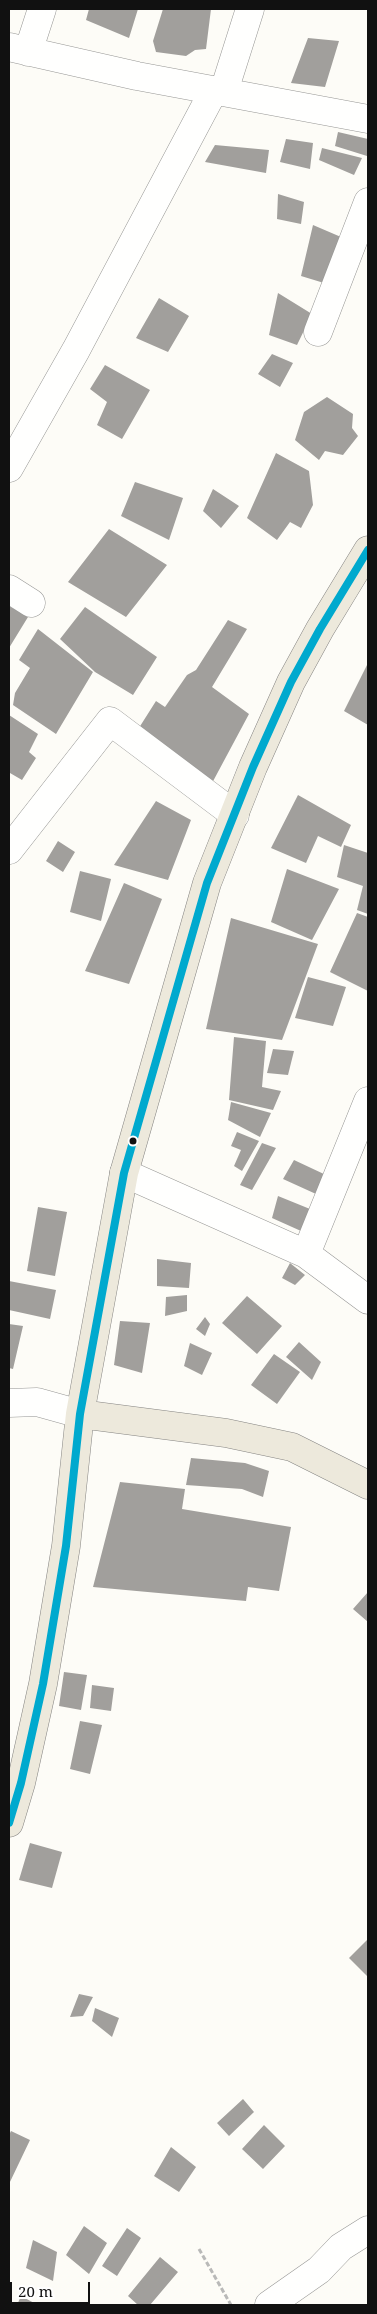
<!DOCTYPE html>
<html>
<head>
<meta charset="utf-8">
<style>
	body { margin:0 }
	#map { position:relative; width:377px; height:2314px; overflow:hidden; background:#fdfcf7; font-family:"Noto Serif",serif }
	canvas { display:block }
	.frame { position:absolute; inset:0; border:10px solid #111; pointer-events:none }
	.scale { position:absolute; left:10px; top:2282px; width:80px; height:22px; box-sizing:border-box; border:2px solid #111; border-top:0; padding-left:6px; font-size:15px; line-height:18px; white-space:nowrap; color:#111; -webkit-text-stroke:4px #fff; paint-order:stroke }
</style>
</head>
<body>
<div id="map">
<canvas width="377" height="2314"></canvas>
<div class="frame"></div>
<div class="scale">20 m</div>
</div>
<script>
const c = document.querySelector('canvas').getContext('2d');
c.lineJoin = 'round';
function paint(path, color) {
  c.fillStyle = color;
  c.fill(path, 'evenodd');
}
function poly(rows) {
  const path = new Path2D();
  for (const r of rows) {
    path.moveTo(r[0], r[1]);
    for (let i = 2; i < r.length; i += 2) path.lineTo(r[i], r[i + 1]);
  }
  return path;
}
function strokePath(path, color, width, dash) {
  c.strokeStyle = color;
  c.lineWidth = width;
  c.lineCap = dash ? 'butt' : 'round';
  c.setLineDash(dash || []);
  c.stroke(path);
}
const building = poly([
	[89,9,138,9,129,38,86,20],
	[163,9,211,9,206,49,195,50,186,56,156,52,153,41],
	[308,38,339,41,325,87,291,83],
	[338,132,368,139,367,156,335,146],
	[286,139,313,143,310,169,280,162],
	[215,145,269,150,266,173,205,162],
	[322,148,362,158,354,175,319,160],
	[278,194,304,202,301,224,277,219],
	[313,225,341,237,324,283,301,276],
	[278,293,312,314,297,345,269,335],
	[159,298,189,316,168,352,136,338],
	[272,354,293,363,280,387,258,374],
	[105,365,150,390,122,439,97,425,107,402,90,389],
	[327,397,353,414,352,428,358,436,343,455,325,451,319,460,295,440,304,412],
	[276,453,309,471,313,505,301,528,290,522,277,540,247,518],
	[135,482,183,498,169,540,121,516],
	[213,489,239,506,221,528,203,511],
	[109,529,167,565,126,617,68,582],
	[9,606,28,617,9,648],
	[85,607,157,657,133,695,95,672,60,639],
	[228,620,247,629,212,687,249,714,211,785,137,731,156,701,165,707,187,675,196,670],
	[38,629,93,672,56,734,13,705,15,693,30,668,19,660],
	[368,663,368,725,344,711],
	[9,715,38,734,29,752,36,758,22,780,10,773,9,775],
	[298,795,351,825,341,847,318,836,306,863,271,848],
	[156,801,191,820,168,880,114,865],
	[58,841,75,852,63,872,46,861],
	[344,845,368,853,368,914,357,910,363,886,337,877],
	[287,869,339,889,312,940,271,922],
	[80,871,111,879,101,921,70,912],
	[124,883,162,899,129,984,85,971],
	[357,913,368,917,368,991,330,972],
	[231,918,318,944,282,1040,206,1029],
	[308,977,346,987,333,1026,295,1018],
	[234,1037,266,1041,262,1087,281,1091,273,1110,229,1100],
	[273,1049,294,1051,288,1075,267,1073],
	[231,1102,271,1113,260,1137,228,1120],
	[237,1132,259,1141,242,1171,234,1166,241,1150,231,1146],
	[262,1143,276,1148,252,1190,240,1185],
	[294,1160,326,1175,316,1194,283,1179],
	[278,1196,310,1209,301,1231,272,1218],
	[38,1207,67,1212,55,1276,27,1271],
	[157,1259,191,1263,189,1288,157,1286],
	[290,1263,305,1275,295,1285,282,1278],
	[9,1281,56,1290,50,1319,9,1310],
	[187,1295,187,1311,165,1316,166,1297],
	[247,1296,282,1326,257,1354,222,1323],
	[205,1317,210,1324,205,1336,196,1329],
	[120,1321,150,1323,142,1373,114,1365],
	[9,1324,23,1326,13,1369,9,1368],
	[299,1342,321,1362,312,1380,286,1357],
	[190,1343,212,1353,202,1375,184,1366],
	[274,1354,300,1372,277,1404,251,1385],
	[191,1458,245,1463,269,1471,263,1497,242,1489,186,1485],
	[120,1482,185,1489,182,1509,291,1527,279,1591,248,1587,246,1601,93,1587],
	[368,1592,368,1622,353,1609],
	[64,1672,87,1675,81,1710,59,1706],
	[92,1685,114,1688,111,1711,90,1708],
	[80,1721,102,1725,90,1774,70,1769],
	[30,1843,62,1852,52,1888,19,1880],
	[368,1939,368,1977,349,1958],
	[79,1994,93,1997,83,2016,70,2017],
	[95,2008,119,2018,112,2037,92,2021],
	[243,2099,254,2112,229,2136,217,2123],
	[264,2125,285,2146,263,2169,242,2149],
	[11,2131,30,2140,9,2184,9,2135],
	[171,2147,196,2167,179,2192,154,2176],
	[84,2226,107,2243,89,2274,66,2255],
	[127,2228,141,2238,117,2276,102,2266],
	[33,2240,57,2252,53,2281,26,2268],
	[160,2257,178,2272,150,2305,138,2305,128,2296],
	[21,2296,38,2305,17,2305]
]);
const path = poly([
	[199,2249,231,2305]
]);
const minor = poly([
	[9,47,137,76,368,119],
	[28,52,42,9],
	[224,91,250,9],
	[318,332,368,202],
	[9,468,76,350,214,90],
	[9,589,31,603],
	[9,850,110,721,235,815],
	[124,1173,306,1254,368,1300],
	[306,1254,368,1101],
	[9,1403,37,1402,80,1414],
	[269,2305,319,2270,341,2247,368,2230]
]);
const major = poly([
	[80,1414,226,1433,292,1447,368,1485],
	[9,1823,21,1783,43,1684,66,1546,80,1414,124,1173,207,883,253,767,291,682,320,629,368,550]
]);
const bus1 = poly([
	[9,1823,21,1783,43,1684,66,1546,80,1414,124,1173,207,883,253,767,291,682,320,629,368,550]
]);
const markers = [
	[133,1141,4.5,"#111"]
];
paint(building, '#a19f9c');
strokePath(minor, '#979795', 29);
strokePath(major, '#858482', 29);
strokePath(path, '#b9b9b8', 3, [5, 2.5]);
strokePath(minor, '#fffffe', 28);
strokePath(major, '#ede9dc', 28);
strokePath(bus1, '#00a9ce', 8);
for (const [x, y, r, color] of markers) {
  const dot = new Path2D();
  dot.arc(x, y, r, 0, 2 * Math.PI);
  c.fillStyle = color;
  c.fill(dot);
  strokePath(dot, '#fff', 2);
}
</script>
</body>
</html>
